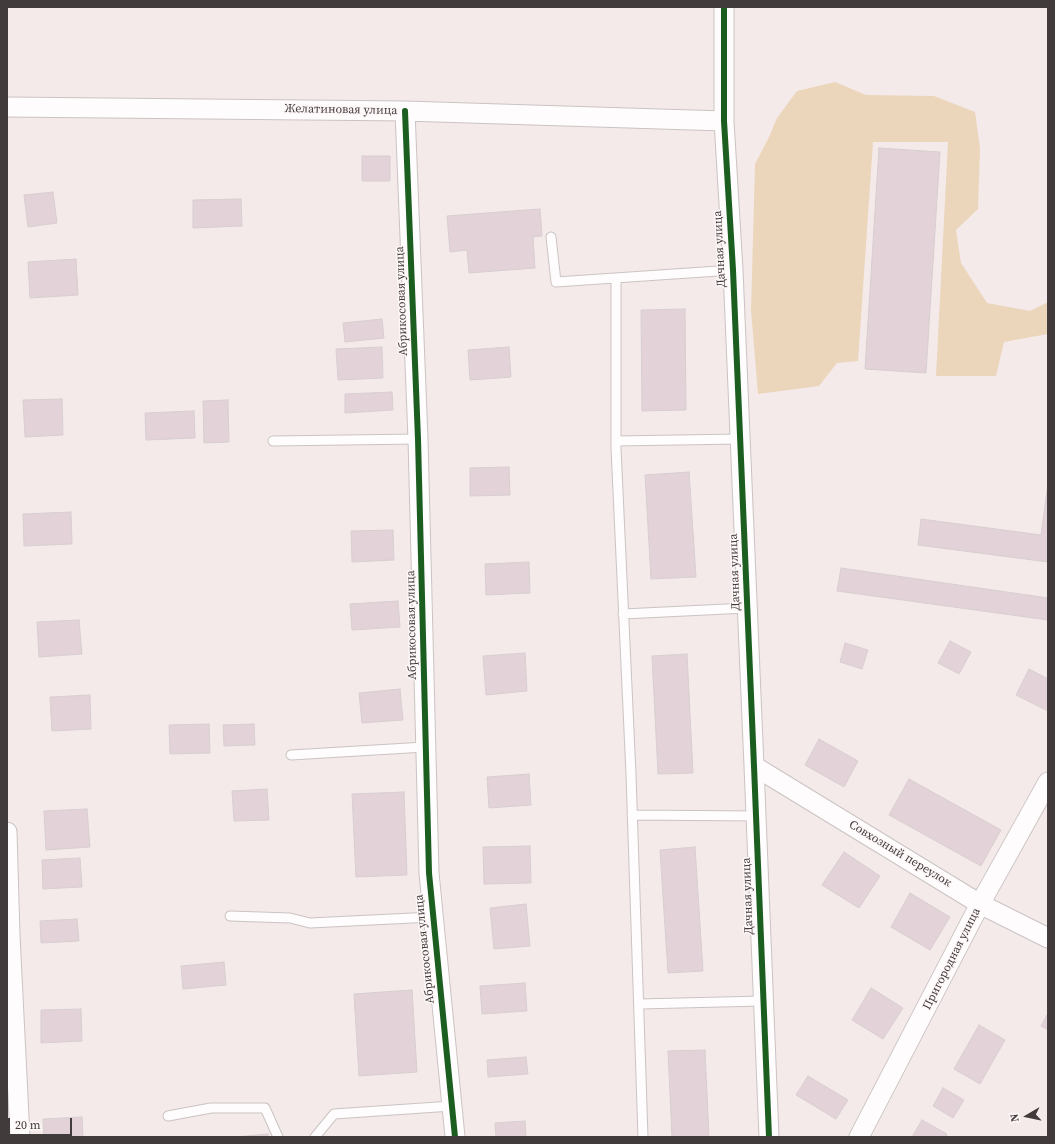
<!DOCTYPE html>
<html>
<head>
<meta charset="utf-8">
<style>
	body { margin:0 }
	#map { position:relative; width:1055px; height:1144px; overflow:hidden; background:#f5eaea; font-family:"Source Serif 4",serif }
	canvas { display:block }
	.frame { position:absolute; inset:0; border:8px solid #423b3b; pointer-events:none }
	.north { position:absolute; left:1007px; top:1096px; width:40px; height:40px; -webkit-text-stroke:3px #fef7f7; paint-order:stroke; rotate:261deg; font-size:11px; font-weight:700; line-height:16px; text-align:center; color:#423b3b }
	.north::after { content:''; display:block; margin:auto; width:14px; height:18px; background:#423b3b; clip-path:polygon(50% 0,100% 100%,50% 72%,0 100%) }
	.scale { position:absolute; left:8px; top:1118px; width:64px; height:18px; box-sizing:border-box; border:2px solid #423b3b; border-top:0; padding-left:5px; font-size:12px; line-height:14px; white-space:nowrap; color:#423b3b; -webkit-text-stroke:3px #fef7f7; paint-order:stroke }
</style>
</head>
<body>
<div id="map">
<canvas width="1055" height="1144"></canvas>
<div class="frame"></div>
<div class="north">N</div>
<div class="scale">20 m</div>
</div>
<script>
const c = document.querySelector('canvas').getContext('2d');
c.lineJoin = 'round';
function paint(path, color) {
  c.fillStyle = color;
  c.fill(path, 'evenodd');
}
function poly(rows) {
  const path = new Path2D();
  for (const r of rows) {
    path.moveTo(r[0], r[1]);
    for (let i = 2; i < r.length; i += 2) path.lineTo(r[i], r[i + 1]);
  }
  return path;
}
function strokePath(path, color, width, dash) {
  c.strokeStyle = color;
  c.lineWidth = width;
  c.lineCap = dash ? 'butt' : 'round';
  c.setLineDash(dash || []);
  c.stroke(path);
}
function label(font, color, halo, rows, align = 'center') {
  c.font = font + ' "Source Serif 4",serif';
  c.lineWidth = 3;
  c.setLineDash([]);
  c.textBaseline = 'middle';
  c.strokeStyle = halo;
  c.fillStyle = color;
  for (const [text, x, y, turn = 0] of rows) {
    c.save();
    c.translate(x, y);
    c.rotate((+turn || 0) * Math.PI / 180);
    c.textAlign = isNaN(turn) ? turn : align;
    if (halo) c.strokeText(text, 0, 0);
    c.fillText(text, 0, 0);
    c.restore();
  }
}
const green = poly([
	[835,82,866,95,934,96,975,112,980,148,978,209,956,230,961,263,987,303,1030,311,1048,302,1048,334,1004,342,996,376,936,376,948,142,873,142,858,361,837,363,819,386,758,394,751,310,755,164,769,137,777,118,797,91]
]);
const building = poly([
	[879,148,940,152,926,373,865,369,879,148],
	[362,156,390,156,390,181,362,181,362,156],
	[53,192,57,223,28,227,24,195,53,192],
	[241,199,242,226,193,228,193,200,241,199],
	[540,209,542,236,533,237,535,268,469,273,467,250,450,252,447,216,540,209],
	[76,259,78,295,30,298,28,262,76,259],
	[685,309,686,410,642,411,641,310,685,309],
	[382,319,384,338,345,342,343,323,382,319],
	[382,347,383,378,338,380,336,349,382,347],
	[509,347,511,377,470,380,468,350,509,347],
	[392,392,393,410,345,413,345,394,392,392],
	[62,399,63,435,25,437,23,400,62,399],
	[228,400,229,442,204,443,203,401,228,400],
	[194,411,195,438,146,440,145,413,194,411],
	[509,467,510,495,470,496,470,468,509,467],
	[689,472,696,577,651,579,645,475,689,472],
	[1048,483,1048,562,918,545,921,519,1041,535,1048,483],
	[71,512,72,544,24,546,23,514,71,512],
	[393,530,394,560,352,562,351,531,393,530],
	[529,562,530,593,486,595,485,564,529,562],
	[841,568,1048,598,1048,620,837,591,841,568],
	[398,601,400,627,352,630,350,604,398,601],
	[79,620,82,654,39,657,37,622,79,620],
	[950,641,971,652,959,674,938,663,950,641],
	[845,643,868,650,862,669,840,662,845,643],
	[525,653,527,691,486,695,483,656,525,653],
	[687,654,693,773,658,774,652,656,687,654],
	[1029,669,1048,679,1048,711,1016,695,1029,669],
	[400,689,403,720,362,723,359,693,400,689],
	[90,695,91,729,52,731,50,697,90,695],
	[209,724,210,753,170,754,169,725,209,724],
	[254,724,255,745,224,746,223,725,254,724],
	[819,739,858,761,844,787,805,765,819,739],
	[529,774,531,805,489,808,487,777,529,774],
	[909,779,1001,830,981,866,889,815,909,779],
	[267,789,269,820,234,821,232,791,267,789],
	[404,792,407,875,356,877,352,794,404,792],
	[87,809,90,847,46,850,44,811,87,809],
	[530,846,531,883,484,884,483,847,530,846],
	[695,847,703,971,668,973,660,850,695,847],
	[844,852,880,876,859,908,822,885,844,852],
	[80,858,82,887,43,889,42,860,80,858],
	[910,893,950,917,930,950,891,927,910,893],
	[526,904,530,946,494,949,490,908,526,904],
	[77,919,79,941,41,943,40,921,77,919],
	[224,962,226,985,183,989,181,966,224,962],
	[525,983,527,1011,482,1014,480,986,525,983],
	[871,988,903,1008,883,1039,852,1020,871,988],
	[412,990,417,1072,359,1076,354,994,412,990],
	[81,1009,82,1041,41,1043,41,1010,81,1009],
	[1048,1013,1048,1030,1041,1026,1048,1013],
	[979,1025,1005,1040,980,1084,954,1069,979,1025],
	[705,1050,709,1137,672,1137,668,1051,705,1050],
	[526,1057,528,1074,488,1077,487,1060,526,1057],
	[808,1076,848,1100,836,1119,796,1095,808,1076],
	[943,1088,964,1100,953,1118,933,1106,943,1088],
	[82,1117,83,1137,44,1137,43,1119,82,1117],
	[922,1120,947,1134,946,1137,912,1137,922,1120],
	[525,1121,526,1137,496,1137,495,1123,525,1121],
	[268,1134,268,1137,234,1137,268,1134]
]);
const service = poly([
	[551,237,556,282,733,270],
	[616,278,616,448,631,774,643,1137],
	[273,441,418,439],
	[616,441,740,439],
	[623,614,747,608],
	[291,755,425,747],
	[632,815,756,816],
	[230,916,290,918,310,923,433,917],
	[639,1004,763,1001],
	[168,1116,211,1108,265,1108,278,1137],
	[315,1137,334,1114,452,1106]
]);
const minor = poly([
	[724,7,724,121,733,270,754,766,769,1137],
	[7,107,405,111,724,121],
	[405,111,418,439,429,873,455,1137],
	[754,766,980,904,1048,938],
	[7,832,10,935,20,1137],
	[859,1137,980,904,1048,782]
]);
const cycleway = poly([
	[724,7,724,121,733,270,754,766,769,1137],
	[405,111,418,439,429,873,455,1137]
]);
const streetNames = [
	["Желатиновая улица",341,110,1],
	["Дачная улица",720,249,-93],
	["Абрикосовая улица",402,301,-92],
	["Дачная улица",735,572,-92],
	["Абрикосовая улица",412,625,-91],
	["Совхозный переулок",900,854,31],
	["Дачная улица",748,896,-92],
	["Абрикосовая улица",425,949,-96],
	["Пригородная улица",952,959,-63]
];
paint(green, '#ebd6bb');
paint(building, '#e3d2d8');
strokePath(building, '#d7ced0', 1);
strokePath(service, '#cbc3c3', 11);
strokePath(minor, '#cbc3c3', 21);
strokePath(service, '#fefcfc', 9);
strokePath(minor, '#fefcfc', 19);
strokePath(cycleway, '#1b5e20', 6);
label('12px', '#423b3b', '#fef7f7', streetNames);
</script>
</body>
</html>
